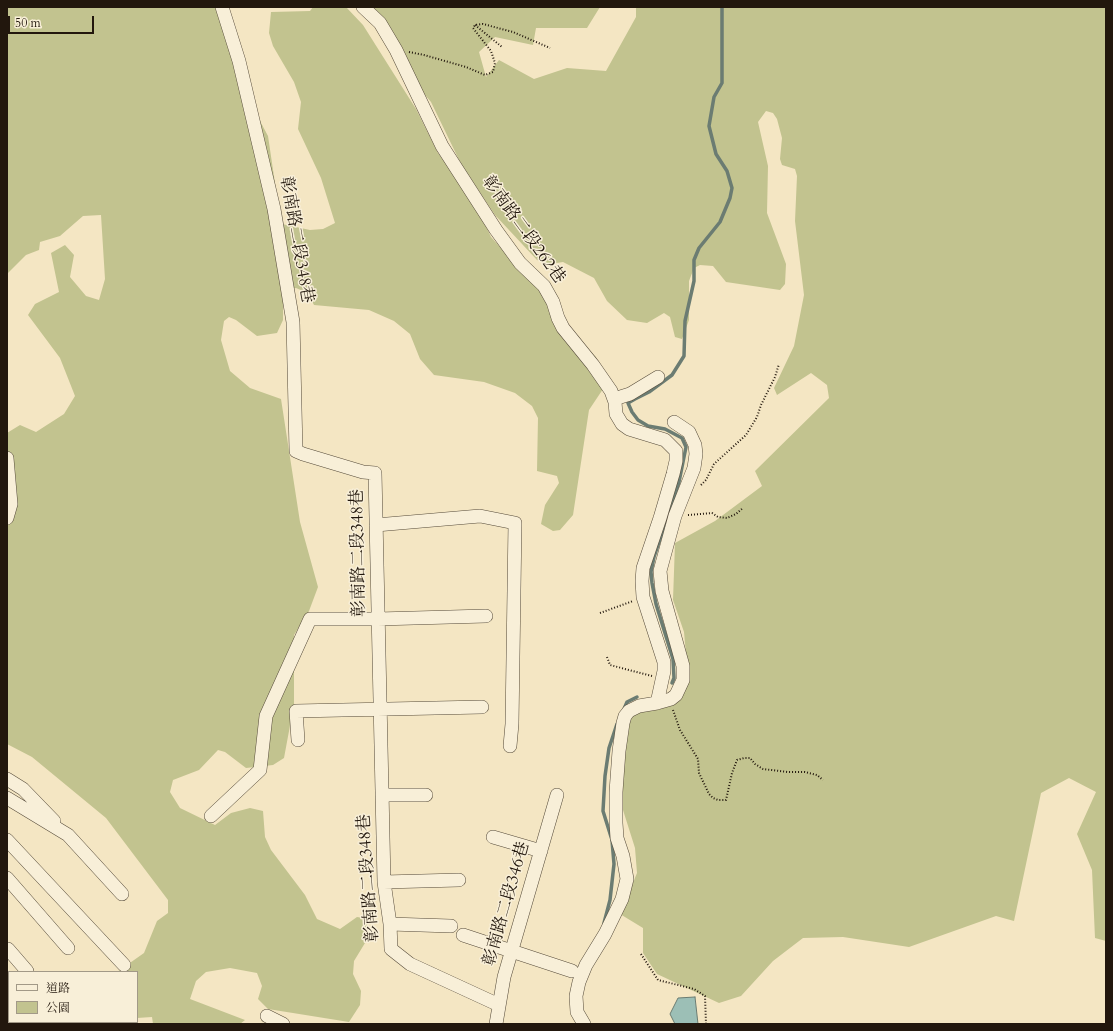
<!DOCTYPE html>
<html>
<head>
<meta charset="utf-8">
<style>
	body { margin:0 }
	#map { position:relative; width:1113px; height:1031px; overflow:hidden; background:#f4e6c3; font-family:Cardo,"Noto Serif TC",serif }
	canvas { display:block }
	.frame { position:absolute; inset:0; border:8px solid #22170d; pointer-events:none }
	.legend { position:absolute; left:8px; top:971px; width:130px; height:52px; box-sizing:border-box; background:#f8efd8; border:1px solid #a29987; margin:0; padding:5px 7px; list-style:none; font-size:12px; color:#22170d }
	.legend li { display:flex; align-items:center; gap:8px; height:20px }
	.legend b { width:20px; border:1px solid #a29987 }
	.scale { position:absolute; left:8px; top:16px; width:86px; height:18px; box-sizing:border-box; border:2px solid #22170d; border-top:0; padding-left:5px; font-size:12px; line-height:14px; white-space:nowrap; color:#22170d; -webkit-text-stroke:3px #f8efd8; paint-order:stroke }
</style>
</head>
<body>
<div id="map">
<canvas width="1113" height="1031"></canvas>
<div class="frame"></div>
<ul class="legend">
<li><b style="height:5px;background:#f8efd8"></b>道路</li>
<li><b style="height:11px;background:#c2c38f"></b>公園</li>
</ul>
<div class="scale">50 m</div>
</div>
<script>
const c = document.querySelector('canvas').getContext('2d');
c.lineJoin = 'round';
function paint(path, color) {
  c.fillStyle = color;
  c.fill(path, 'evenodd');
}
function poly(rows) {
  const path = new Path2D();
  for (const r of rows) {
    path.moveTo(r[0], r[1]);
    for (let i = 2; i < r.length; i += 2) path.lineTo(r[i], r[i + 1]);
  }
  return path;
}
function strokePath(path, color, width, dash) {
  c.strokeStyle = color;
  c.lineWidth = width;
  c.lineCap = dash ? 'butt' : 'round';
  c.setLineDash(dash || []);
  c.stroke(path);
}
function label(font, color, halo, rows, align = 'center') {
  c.font = font + ' Cardo,"Noto Serif TC",serif';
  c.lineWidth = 3;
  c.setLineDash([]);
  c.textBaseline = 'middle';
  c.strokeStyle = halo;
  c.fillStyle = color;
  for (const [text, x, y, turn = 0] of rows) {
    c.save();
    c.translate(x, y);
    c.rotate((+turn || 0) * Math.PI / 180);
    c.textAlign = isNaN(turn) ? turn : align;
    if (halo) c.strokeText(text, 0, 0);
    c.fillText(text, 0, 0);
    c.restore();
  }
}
const green = poly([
	[7,7,218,7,243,89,268,136,276,190,277,223,310,230,323,229,335,223,321,178,298,129,301,102,294,82,273,46,269,33,271,12,310,11,313,7,346,7,363,25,416,109,438,153,471,195,491,237,509,257,547,284,565,327,596,357,603,389,589,410,573,515,560,530,553,531,541,524,545,505,559,483,557,476,537,471,538,418,532,406,515,393,484,382,434,375,420,359,410,334,394,321,369,310,314,305,308,293,296,288,287,289,283,294,283,320,277,333,257,336,236,320,229,317,224,321,221,340,230,371,250,388,281,399,300,522,318,587,309,611,294,635,294,704,284,758,273,765,246,768,225,752,218,750,199,770,173,780,170,792,180,808,215,825,231,813,250,808,263,811,265,837,271,850,305,895,317,919,340,929,357,917,364,918,367,924,365,943,354,961,353,974,361,991,360,1005,349,1022,268,1009,258,999,262,986,257,973,230,968,206,972,196,981,190,999,245,1020,240,1024,153,1024,152,1017,137,1018,137,972,117,972,144,953,157,921,168,913,168,900,106,818,32,757,7,744,7,433,20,425,36,432,64,414,75,396,60,358,28,315,35,304,59,292,51,253,65,245,74,255,70,277,86,296,99,300,105,279,101,215,83,216,60,236,40,242,39,250,26,255,7,274],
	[370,7,600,7,587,28,536,28,533,45,495,37,479,52,486,77,499,60,534,79,567,68,606,71,636,17,636,7,1106,7,1106,941,1095,938,1092,870,1077,834,1096,792,1069,778,1041,793,1014,921,996,916,909,947,843,937,803,938,773,961,741,996,719,1003,657,974,643,953,643,928,620,914,637,873,635,848,623,810,620,782,629,712,669,698,687,665,684,632,673,600,675,543,715,521,762,486,755,471,829,398,827,385,811,373,777,395,774,388,794,346,804,295,795,221,797,176,795,169,782,165,780,159,782,138,777,119,773,113,766,111,758,122,768,166,767,213,786,264,785,284,780,290,726,282,713,266,700,265,694,268,689,281,689,320,682,339,675,337,670,317,664,313,647,323,627,320,607,301,594,278,563,262,550,264,537,260,495,215,461,164,431,102,409,76]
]);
const water = poly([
	[695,997,698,1024,675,1024,670,1014,678,998,695,997]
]);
const stream = poly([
	[672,683,674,678,673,659,656,604,652,583,651,572,654,557,679,482,686,447,682,438,665,429,648,426,638,420,632,412,628,403,635,399,649,392,672,375,684,356,685,321,694,281,694,260,699,248,720,222,730,198,732,188,727,171,716,154,709,126,714,97,722,83,722,7],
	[624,709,627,702,637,697],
	[604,923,610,900,614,864,612,840,603,811,605,776,609,748,617,724]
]);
const path = poly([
	[475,25,502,47],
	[409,52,424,55,466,67,485,75,493,72,495,63,491,51,473,28,475,25,483,24,513,32,550,48],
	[701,485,706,480,714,464,746,435,757,417,761,405,775,377,779,364],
	[688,515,712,513,718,517,727,518,736,514,743,508],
	[600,613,633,601],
	[607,657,610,665,652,676],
	[673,710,680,730,698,759,699,773,709,794,713,798,718,800,726,800,732,773,737,760,744,758,750,758,755,764,763,769,788,772,805,772,817,775,823,780],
	[641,954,658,980,694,989,705,996,706,1024]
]);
const minor = poly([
	[222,7,239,61,274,209,293,322,296,451,303,454,363,472,375,473,384,882,390,924,391,949,410,964,499,1005],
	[363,7,380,23,396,50,442,146,496,230,520,263,544,286,553,302,558,318,563,328,593,365,611,391,615,402,616,414,622,424,629,429,665,440,676,451,676,461,673,474,660,518,643,568,642,581,643,597,664,662,664,671,657,703,639,706,629,711,625,716,623,723,619,751,616,792,616,823,617,838,623,856,627,879,622,899,605,934,586,965,579,982,576,996,577,1012,584,1024],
	[614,399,630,394,658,377],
	[7,458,11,504,7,518],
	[376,525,480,516,515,523,512,724,510,746],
	[657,703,671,699,676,695,683,680,683,666,662,591,660,571,675,516,694,468,696,454,695,445,689,432,674,422],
	[298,740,296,711,482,707],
	[7,779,23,789,54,821],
	[382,795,426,795],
	[7,798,68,835,122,894],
	[211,816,260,770,266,716,310,619,378,619,486,616],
	[493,837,541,851],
	[7,840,124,965],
	[7,878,68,948],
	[384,882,459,880],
	[390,924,451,926],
	[463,935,572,971],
	[8,949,27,971],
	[267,1016,283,1024],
	[496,1024,504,977,557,795]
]);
const streetNames = [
	["彰南路二段262巷",523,230,54],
	["彰南路二段348巷",296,240,80],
	["彰南路二段348巷",359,553,-91],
	["彰南路二段348巷",369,878,-94],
	["彰南路二段346巷",507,904,-74]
];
paint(green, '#c2c38f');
paint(water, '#9cbfb6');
strokePath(water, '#6b7c72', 1);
strokePath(stream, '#6b7c72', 3.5);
strokePath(minor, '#564b3a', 14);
strokePath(path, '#22170d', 2, [1, 2]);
strokePath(minor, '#f8efd8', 13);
label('17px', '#22170d', '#f8efd8', streetNames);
</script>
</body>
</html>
